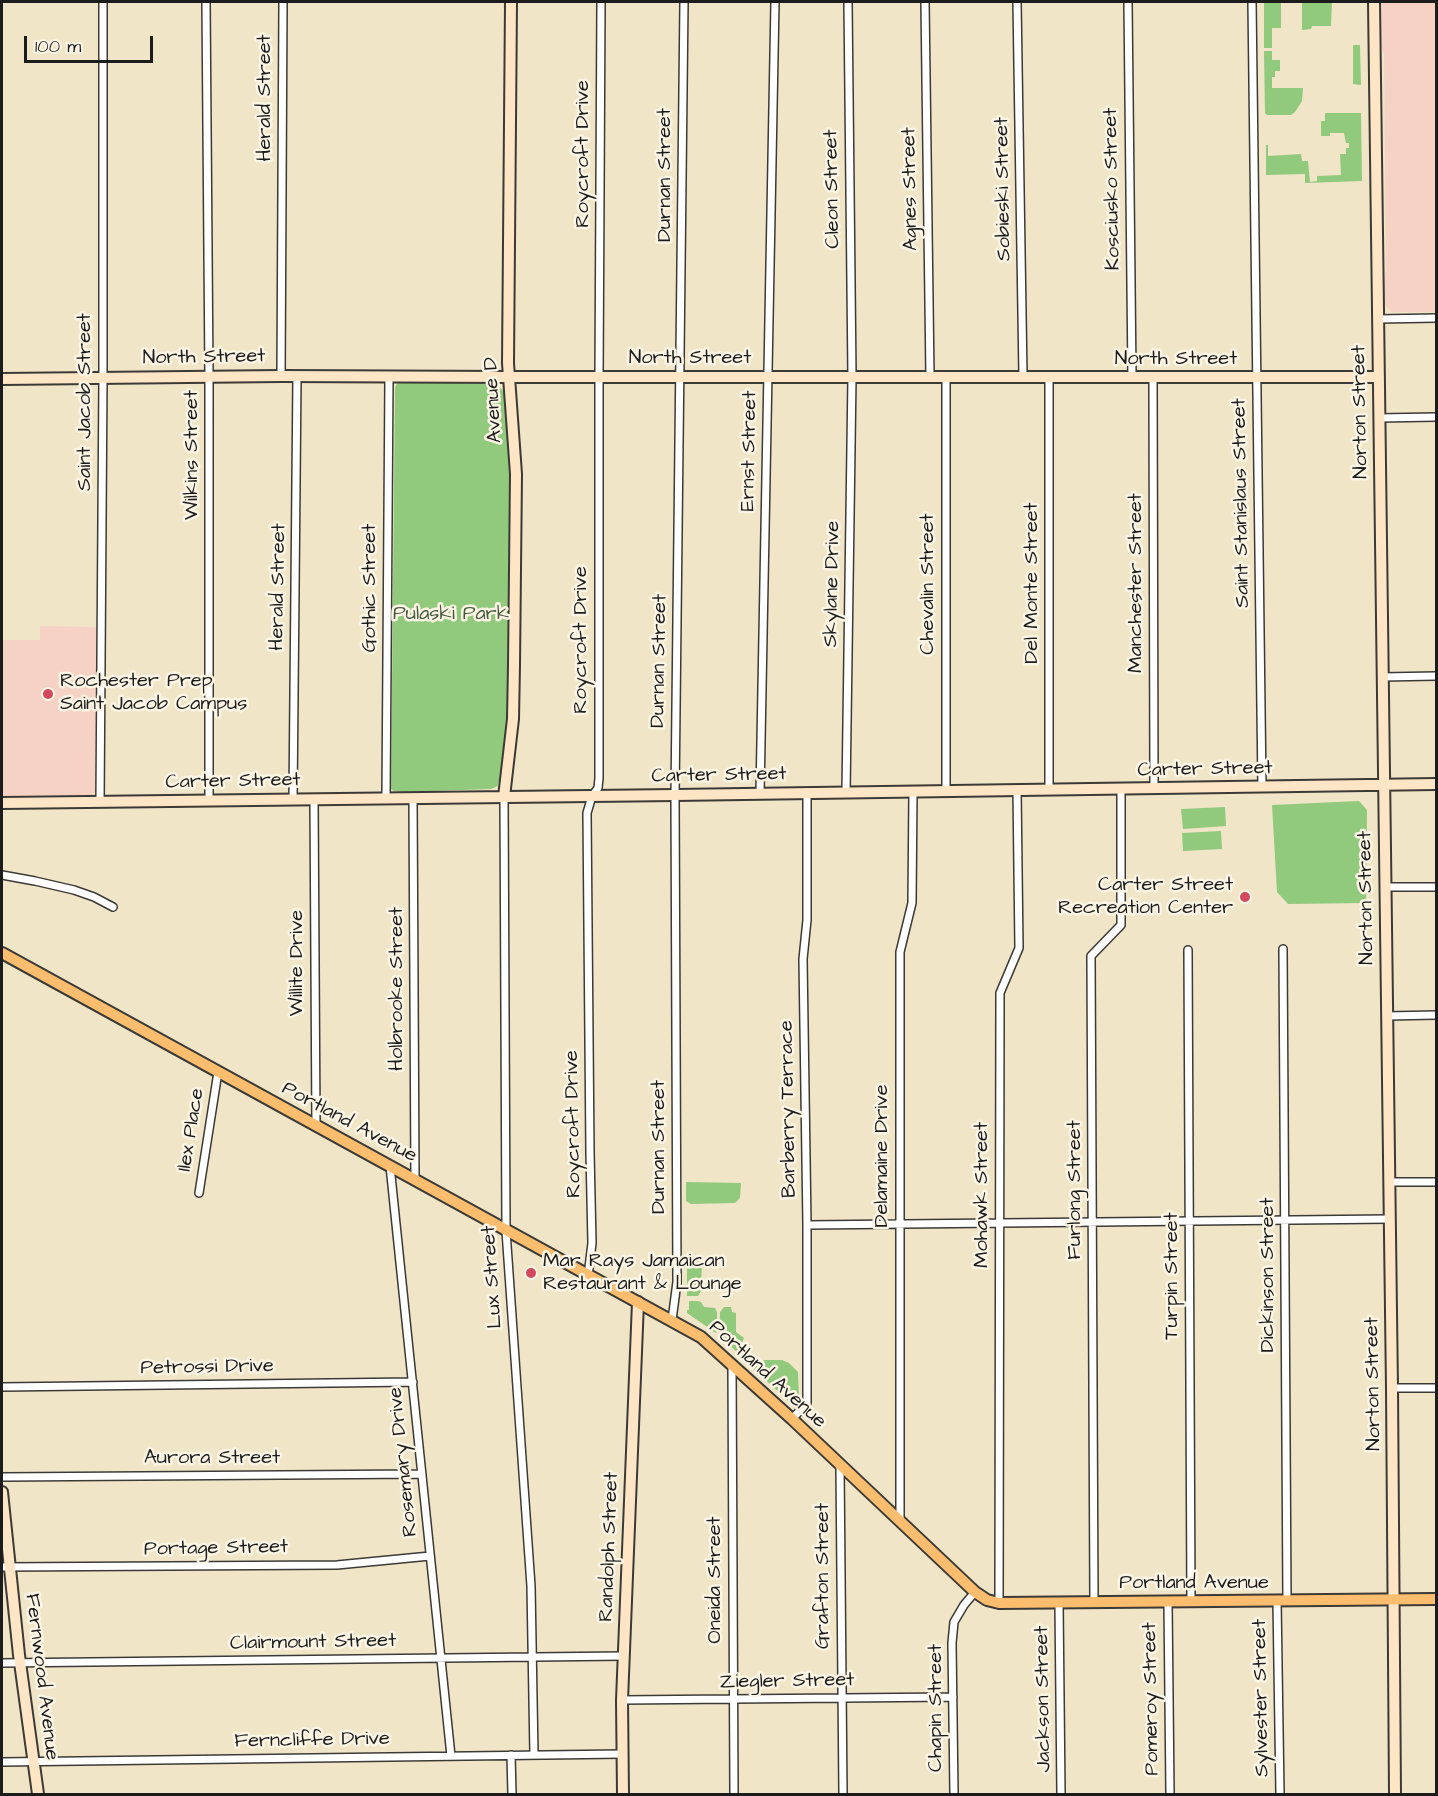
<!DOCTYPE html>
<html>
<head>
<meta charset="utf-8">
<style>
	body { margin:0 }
	#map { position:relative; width:1438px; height:1796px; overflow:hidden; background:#f1e5c8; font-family:"Architects Daughter",sans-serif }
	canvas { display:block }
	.frame { position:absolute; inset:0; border:3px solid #1c1c1c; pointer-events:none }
	.scale { position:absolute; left:24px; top:36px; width:129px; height:27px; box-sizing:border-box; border:3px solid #1c1c1c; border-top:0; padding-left:8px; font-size:18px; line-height:21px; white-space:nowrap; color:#1c1c1c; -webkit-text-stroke:4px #fcf5e5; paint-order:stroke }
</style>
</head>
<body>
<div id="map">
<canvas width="1438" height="1796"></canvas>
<div class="frame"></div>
<div class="scale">100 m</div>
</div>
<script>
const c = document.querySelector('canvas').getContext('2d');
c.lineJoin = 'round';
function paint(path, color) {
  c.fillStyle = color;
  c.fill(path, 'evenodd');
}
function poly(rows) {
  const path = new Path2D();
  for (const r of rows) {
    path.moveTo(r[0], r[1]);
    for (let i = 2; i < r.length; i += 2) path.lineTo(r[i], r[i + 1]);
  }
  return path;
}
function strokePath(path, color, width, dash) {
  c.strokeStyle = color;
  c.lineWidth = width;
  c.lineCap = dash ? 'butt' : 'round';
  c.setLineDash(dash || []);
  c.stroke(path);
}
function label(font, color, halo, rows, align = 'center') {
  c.font = font + ' "Architects Daughter",sans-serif';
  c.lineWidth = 5;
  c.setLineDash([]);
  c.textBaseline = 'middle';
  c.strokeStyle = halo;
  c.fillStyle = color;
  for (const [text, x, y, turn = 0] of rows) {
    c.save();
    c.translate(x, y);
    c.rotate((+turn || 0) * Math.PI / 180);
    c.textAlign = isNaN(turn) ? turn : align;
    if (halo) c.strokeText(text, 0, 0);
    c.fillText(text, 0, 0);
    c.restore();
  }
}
const built = poly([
	[1380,2,1436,2,1436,312,1392,312,1385,305,1383,300,1383,281,1386,272,1384,54,1381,45],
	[40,626,97,627,97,653,96,656,97,750,95,753,96,790,92,796,2,797,2,640,40,640]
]);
const green = poly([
	[1264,2,1281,2,1281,28,1272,28,1272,48,1264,48],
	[1302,2,1332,2,1331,26,1312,26,1311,29,1302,30],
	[1353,45,1360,45,1361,85,1353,84],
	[1264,51,1272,51,1272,60,1280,60,1280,71,1275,71,1275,77,1272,77,1272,88,1303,88,1302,101,1295,112,1291,115,1267,115,1265,113],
	[1325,113,1361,113,1362,181,1305,183,1305,174,1266,175,1266,145,1268,145,1268,156,1301,154,1302,161,1308,161,1310,182,1317,181,1317,176,1341,175,1340,154,1346,154,1346,148,1349,148,1349,143,1346,143,1344,133,1330,133,1330,136,1321,136,1321,121,1325,121],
	[404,382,494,384,502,389,506,400,510,475,509,700,500,775,498,786,491,789,401,792,394,791,391,789,395,387,398,383],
	[1359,801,1367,810,1366,903,1288,904,1277,892,1272,805],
	[1225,807,1226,826,1183,829,1181,809],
	[1221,831,1222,849,1183,851,1182,833],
	[686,1182,741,1183,740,1198,735,1203,691,1204,686,1201],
	[687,1256,697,1256,700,1257,702,1260,701,1291,698,1296,687,1296],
	[689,1301,698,1301,701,1302,704,1307,715,1308,717,1312,717,1330,716,1333,687,1313,687,1310,689,1310],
	[724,1307,731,1307,732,1312,736,1313,736,1332,744,1338,738,1353,719,1336,720,1312],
	[765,1360,782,1360,789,1363,798,1372,799,1399,795,1401,788,1401,753,1368,758,1363]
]);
const street = poly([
	[206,2,209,376,209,800],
	[925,2,930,377],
	[1017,2,1023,376],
	[1128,2,1132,377],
	[1252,2,1262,787],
	[1378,319,1436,318],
	[281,376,283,2],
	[946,377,946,791],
	[1153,377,1154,788],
	[1379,418,1436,417],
	[1382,677,1436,676],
	[1049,790,1049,377],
	[846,792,852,377,848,2],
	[760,793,775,2],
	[504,797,506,1231,531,1586,534,1755],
	[386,798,389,377],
	[413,798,415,1180],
	[293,799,297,376],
	[314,799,316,1126],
	[100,802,103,377,103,2],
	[2,875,35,881,74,890,94,897,113,907],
	[1385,887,1436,887],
	[1283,949,1287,1601],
	[1188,950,1191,1602],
	[1387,1016,1436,1015],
	[390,1166,451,1756],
	[1389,1182,1436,1182],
	[199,1193,218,1072],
	[807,1225,1390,1219],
	[588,1276,592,1243,590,1152,587,813,592,796,598,788,599,778,599,377,601,2],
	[672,1320,677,1282,675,795,684,2],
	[732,1366,734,1794],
	[2,1387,413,1382],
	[1392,1388,1436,1388],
	[792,1419,807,1403,807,1225,803,959,807,920,807,792],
	[840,1466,843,1794],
	[2,1477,422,1474],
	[900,1522,900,952,912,903,913,791],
	[2,1567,337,1565,430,1556],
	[1277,1601,1280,1794],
	[1168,1602,1170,1794],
	[999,1603,1000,993,1019,948,1017,790],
	[1059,1603,1061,1794],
	[1094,1603,1091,956,1121,925,1121,789],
	[2,1663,624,1656],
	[622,1700,953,1697],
	[511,1755,512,1794],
	[2,1762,623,1754],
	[954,1794,952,1643,954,1622,964,1605,975,1592]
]);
const secondary = poly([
	[1374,2,1392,1388,1395,1794],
	[2,379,281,376,509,377,1379,377],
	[504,797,513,719,514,665,516,474,508,363,511,2],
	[2,803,675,795,1436,784],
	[2,1492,19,1655,38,1794],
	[623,1794,622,1700,638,1302]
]);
const primary = poly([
	[2,953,701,1337,792,1419,975,1592,987,1600,999,1603,1436,1599]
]);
const markers = [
	[48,694,6,"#d1495b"],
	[1245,897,6,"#d1495b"],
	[531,1273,6,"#d1495b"]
];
const streetNames = [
	["Herald Street",266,98,-90],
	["Roycroft Drive",584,154,-90],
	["Durnan Street",666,175,-90],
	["Cleon Street",833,189,-91],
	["Agnes Street",911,189,-91],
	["Sobieski Street",1004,189,-91],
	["Kosciusko Street",1113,189,-91],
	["North Street",204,358,-1],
	["North Street",690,359],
	["North Street",1176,360],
	["Avenue D",494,400,-93],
	["Saint Jacob Street",86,402,-90],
	["Norton Street",1361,412,-91],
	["Ernst Street",750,451,-89],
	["Wilkins Street",193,455,-90],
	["Saint Stanislaus Street",1242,503,-91],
	["Del Monte Street",1033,583,-90],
	["Manchester Street",1137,583,-90],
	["Skylane Drive",833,584,-89],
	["Chevalin Street",929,584,-90],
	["Herald Street",279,587,-89],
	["Gothic Street",371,588,-90],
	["Roycroft Drive",582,640,-90],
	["Durnan Street",660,661,-89],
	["Carter Street",1205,770,-1],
	["Carter Street",719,776,-1],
	["Carter Street",233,782,-1],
	["Norton Street",1367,898,-91],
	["Willite Drive",298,963,-90],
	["Holbrooke Street",398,989,-90],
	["Barberry Terrace",789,1109,-91],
	["Portland Avenue",349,1123,28],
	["Roycroft Drive",574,1124,-91],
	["Ilex Place",192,1130,-81],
	["Durnan Street",660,1147,-90],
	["Delamaine Drive",883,1156,-90],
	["Furlong Street",1076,1190,-90],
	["Mohawk Street",983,1195,-90],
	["Dickinson Street",1269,1275,-90],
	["Turpin Street",1173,1276,-90],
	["Lux Street",493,1277,-94],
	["Petrossi Drive",207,1368,-1],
	["Portland Avenue",767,1375,42],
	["Norton Street",1374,1384,-91],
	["Aurora Street",212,1459],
	["Rosemary Drive",404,1462,-96],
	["Randolph Street",610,1547,-88],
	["Portage Street",216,1549,-1],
	["Grafton Street",824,1576,-90],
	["Oneida Street",716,1580,-90],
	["Portland Avenue",1194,1584],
	["Clairmount Street",313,1643,-1],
	["Fernwood Avenue",41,1677,83],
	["Ziegler Street",787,1682,-1],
	["Sylvester Street",1262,1698,-91],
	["Jackson Street",1044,1699,-91],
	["Pomeroy Street",1152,1699,-91],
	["Chapin Street",937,1708,-90],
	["Ferncliffe Drive",312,1741,-1]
];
const parkNames = [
	["Pulaski Park",451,615]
];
const poiNames = [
	["Rochester Prep",60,682],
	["Saint Jacob Campus",60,705],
	["Carter Street",1233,886,"right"],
	["Recreation Center",1233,909,"right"],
	["Mar Rays Jamaican",543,1262],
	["Restaurant & Lounge",543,1285]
];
paint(built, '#f6d2c4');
paint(green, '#91c97d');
strokePath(street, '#3c3a36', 10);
strokePath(secondary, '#3c3a36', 14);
strokePath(primary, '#3c3a36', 14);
strokePath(street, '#fff', 7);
strokePath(secondary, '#fee5c5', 10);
strokePath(primary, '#fcbd6f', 10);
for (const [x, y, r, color] of markers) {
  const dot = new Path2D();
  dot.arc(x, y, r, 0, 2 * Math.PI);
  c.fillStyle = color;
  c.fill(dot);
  strokePath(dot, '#fcf5e5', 2);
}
label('20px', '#1c1c1c', '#fcf5e5', streetNames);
label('20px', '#45593e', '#fcf5e5', parkNames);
label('20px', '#1c1c1c', '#fcf5e5', poiNames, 'left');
</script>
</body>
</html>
